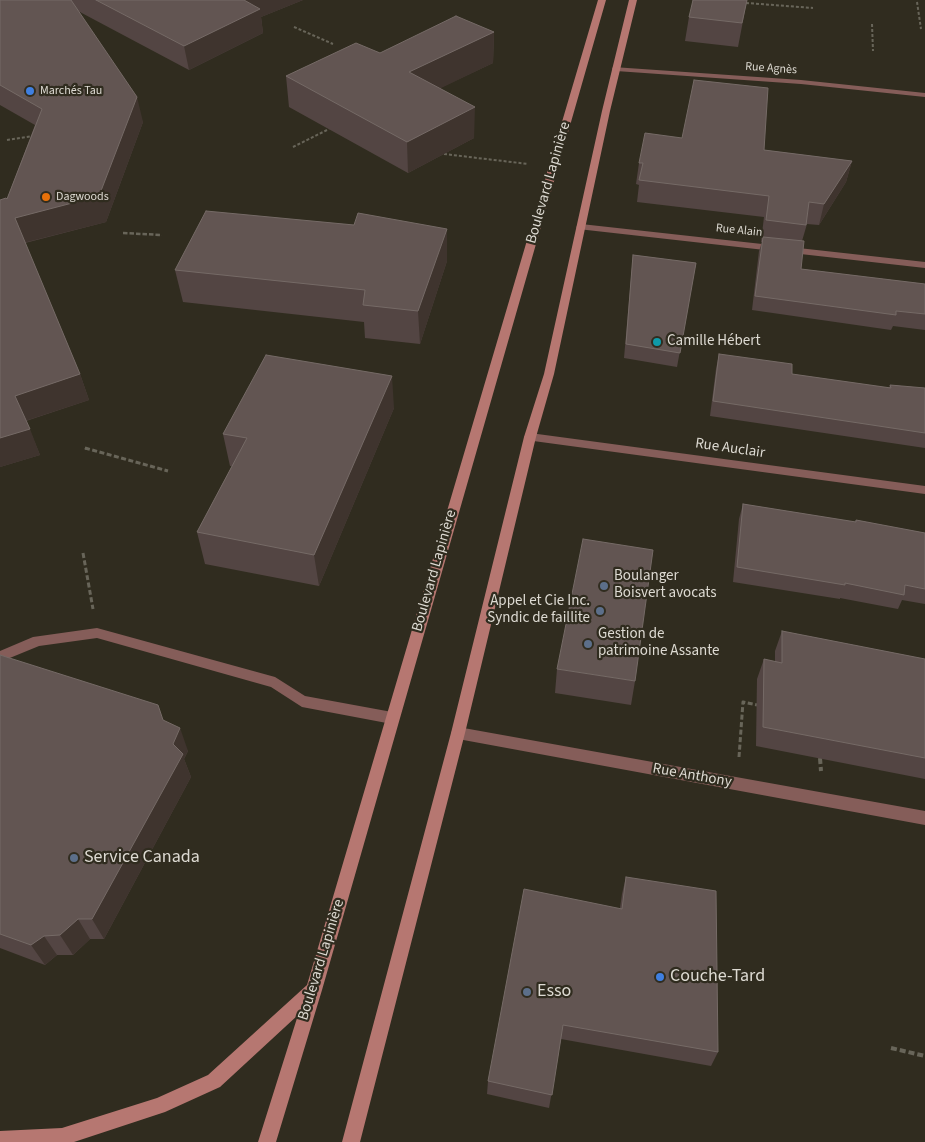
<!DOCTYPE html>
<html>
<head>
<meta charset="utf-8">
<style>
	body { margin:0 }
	canvas { display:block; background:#302c1f }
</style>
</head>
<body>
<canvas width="925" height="1142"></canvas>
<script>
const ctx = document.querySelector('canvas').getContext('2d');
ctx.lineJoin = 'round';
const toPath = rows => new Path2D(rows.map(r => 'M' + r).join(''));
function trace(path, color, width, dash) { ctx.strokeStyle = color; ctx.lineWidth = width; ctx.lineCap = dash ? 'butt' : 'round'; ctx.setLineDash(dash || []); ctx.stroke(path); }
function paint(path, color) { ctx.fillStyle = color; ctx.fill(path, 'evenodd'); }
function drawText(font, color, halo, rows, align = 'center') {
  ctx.font = font + ' "Source Sans 3",sans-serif'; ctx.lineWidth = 4.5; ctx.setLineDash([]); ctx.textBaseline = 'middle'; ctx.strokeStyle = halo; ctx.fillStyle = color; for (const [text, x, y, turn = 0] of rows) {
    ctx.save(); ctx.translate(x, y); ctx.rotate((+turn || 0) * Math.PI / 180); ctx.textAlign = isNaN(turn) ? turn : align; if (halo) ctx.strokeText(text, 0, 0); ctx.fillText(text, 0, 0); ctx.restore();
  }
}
const pathFar3 = toPath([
	[917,2,921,29],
	[746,3,813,8],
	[872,24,873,51],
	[294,27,333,44],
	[7,140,33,136],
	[293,147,329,129],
	[444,154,528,164]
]);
const pathFar2 = toPath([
	[123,233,162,235],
	[85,448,87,449]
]);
const pathFar1 = toPath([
	[85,448,168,471],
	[83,553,93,609],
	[739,757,743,702,757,705]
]);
const path = toPath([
	[820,758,821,771],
	[891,1048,925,1056]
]);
const lane = toPath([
	[97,628,275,677,305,696,392,712,397,714,399,718,397,722,392,724,302,707,271,687,97,638,39,646,0,662,0,651,33,637,97,628]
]);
const street = toPath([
	[613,67,801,80,925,93,925,97,801,84,616,71,612,69,613,67],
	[581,224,925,262,925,268,578,229,576,227,581,224],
	[530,433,925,486,925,494,526,440,524,437,526,434,530,433],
	[458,727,925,811,925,825,458,739,453,737,451,733,453,729,458,727]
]);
const secondary = toPath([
	[598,0,606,0,322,990,276,1142,258,1142,298,1015,220,1087,165,1112,74,1142,0,1142,0,1131,62,1128,157,1098,208,1075,307,985,598,0],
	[629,0,637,0,610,111,554,374,536,437,465,733,360,1142,342,1142,451,733,524,437,544,374,602,111,629,0]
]);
const wall = toPath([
	[0,0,303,0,261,17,263,33,189,70,78,11,143,122,106,222,25,243,80,374,89,400,26,421,40,455,0,467,7,199,35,125,0,105],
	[747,0,738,47,685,41,689,17],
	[494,32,493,63,440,88,474,138,408,173,289,107,286,76,380,53],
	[764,150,852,161,846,182,819,225,807,224,802,241,801,269,925,284,925,330,893,326,891,330,752,310,759,251,762,242,761,242,764,217,637,202,639,185,636,184,639,163],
	[633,255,696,263,677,367,624,358],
	[447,261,420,344,365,338,364,322,183,302,175,270],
	[719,354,792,374,889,388,890,385,925,388,925,448,710,416,716,369],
	[394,408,319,586,205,564,197,532,232,466,230,466,223,434],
	[743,504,855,522,856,520,925,533,925,604,902,600,898,609,840,598,840,599,733,582,739,519],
	[782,631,925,659,925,779,756,746,757,679,764,659,775,662,775,651],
	[0,655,163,720,188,751,184,759,191,777,104,939,90,939,73,955,57,955,45,965,0,948],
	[557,669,635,681,631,705,555,693],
	[626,877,718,1052,711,1066,561,1039,549,1108,487,1094,488,1081,620,908,622,894]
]);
const shadedWall = toPath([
	[243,0,303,0,261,17,263,33,189,70,184,46],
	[494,32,493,63,410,103,409,72],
	[137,97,143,122,106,222,23,243,15,218],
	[475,107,474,138,408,173,407,142],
	[852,161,846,182,819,225,824,204],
	[447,229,447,261,420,344,418,311],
	[80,374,89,400,25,421,15,396],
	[392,376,394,408,319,586,314,555],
	[30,429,40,455,0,467,0,438],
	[180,728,188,751,184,759,191,777,104,939,92,919],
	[78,919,90,939,73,955,60,935],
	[44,936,57,955,45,965,31,945]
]);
const building = toPath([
	[0,0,71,0,137,97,99,196,15,218,80,374,15,396,30,429,0,438,0,200,6,198,7,199,42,109,0,85,0,0],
	[96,0,244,0,260,9,184,46,96,0],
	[693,0,747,0,742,23,689,17,693,0],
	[456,16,494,32,409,72,475,107,407,142,286,76,356,43,380,53,456,16],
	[694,80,768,88,764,150,852,161,824,204,809,202,806,225,766,220,769,196,639,180,643,163,639,163,645,133,682,138,694,80],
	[206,211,354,225,358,213,447,229,418,311,363,305,365,290,175,270,206,211],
	[763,237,804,241,801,269,925,284,925,314,896,311,896,315,755,296,763,237],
	[633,255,696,263,680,353,626,344,633,255],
	[719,354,792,364,792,374,891,388,890,385,925,388,925,433,713,401,719,354],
	[266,355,392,376,314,555,197,532,247,438,223,434,266,355],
	[743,504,856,522,856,520,925,533,925,589,905,585,904,595,845,583,845,585,737,567,743,504],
	[583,539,653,550,635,681,557,669,583,539],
	[782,631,925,659,925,758,763,727,764,659,782,663,782,631],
	[0,655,158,705,163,720,180,728,173,744,183,754,92,919,78,919,60,935,44,936,31,945,0,934,0,655],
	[626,877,716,891,718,1052,563,1025,552,1095,488,1081,524,889,622,909,626,877]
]);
const markers = [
	[30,91,5,"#3f7fe0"],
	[46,197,5,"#e8710a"],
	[657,342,5,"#0f9aa8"],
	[604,586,5,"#5c6f8a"],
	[600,611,5,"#5c6f8a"],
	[588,644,5,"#5c6f8a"],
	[74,858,5,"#5c6f8a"],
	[660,977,5,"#3f7fe0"],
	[527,992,5,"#5c6f8a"]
];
const farStreetnames = [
	["Rue Agnès",771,69,4],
	["Rue Alain",739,231,6]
];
const farPoinames = [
	["Marchés Tau",40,91],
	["Dagwoods",56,197]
];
const streetNames = [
	["Boulevard Lapinière",549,183,-74],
	["Rue Auclair",730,449,8],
	["Boulevard Lapinière",435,571,-74],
	["Rue Anthony",692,776,10],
	["Boulevard Lapinière",322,960,-73]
];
const poiNames = [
	["Camille Hébert",667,342],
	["Boulanger",614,577],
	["Boisvert avocats",614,594],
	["Appel et Cie Inc.",590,602,"right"],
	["Syndic de faillite",590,619,"right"],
	["Gestion de",598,635],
	["patrimoine Assante",598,652]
];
const nearPoinames = [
	["Service Canada",84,858],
	["Couche-Tard",670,977],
	["Esso",537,992]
];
trace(pathFar3, '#686559', 2, [3, 2]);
trace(pathFar2, '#686559', 2.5, [4.5, 2]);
trace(pathFar1, '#686559', 3, [5, 2.5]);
trace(path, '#686559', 4, [6, 3]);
paint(lane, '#855d59');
paint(street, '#855d59');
paint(secondary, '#b67771');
paint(wall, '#534543');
paint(shadedWall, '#3f342e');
paint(building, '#625552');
trace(building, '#756a66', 1);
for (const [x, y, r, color] of markers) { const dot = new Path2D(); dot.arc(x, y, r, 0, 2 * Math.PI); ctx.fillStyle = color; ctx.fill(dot); trace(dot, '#302c1f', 2); }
drawText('12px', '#dddad2', '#302c1f', farStreetnames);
drawText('12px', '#dddad2', '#302c1f', farPoinames, 'left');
drawText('15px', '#dddad2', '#302c1f', streetNames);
drawText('15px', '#dddad2', '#302c1f', poiNames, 'left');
drawText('18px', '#dddad2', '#302c1f', nearPoinames, 'left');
</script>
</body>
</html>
